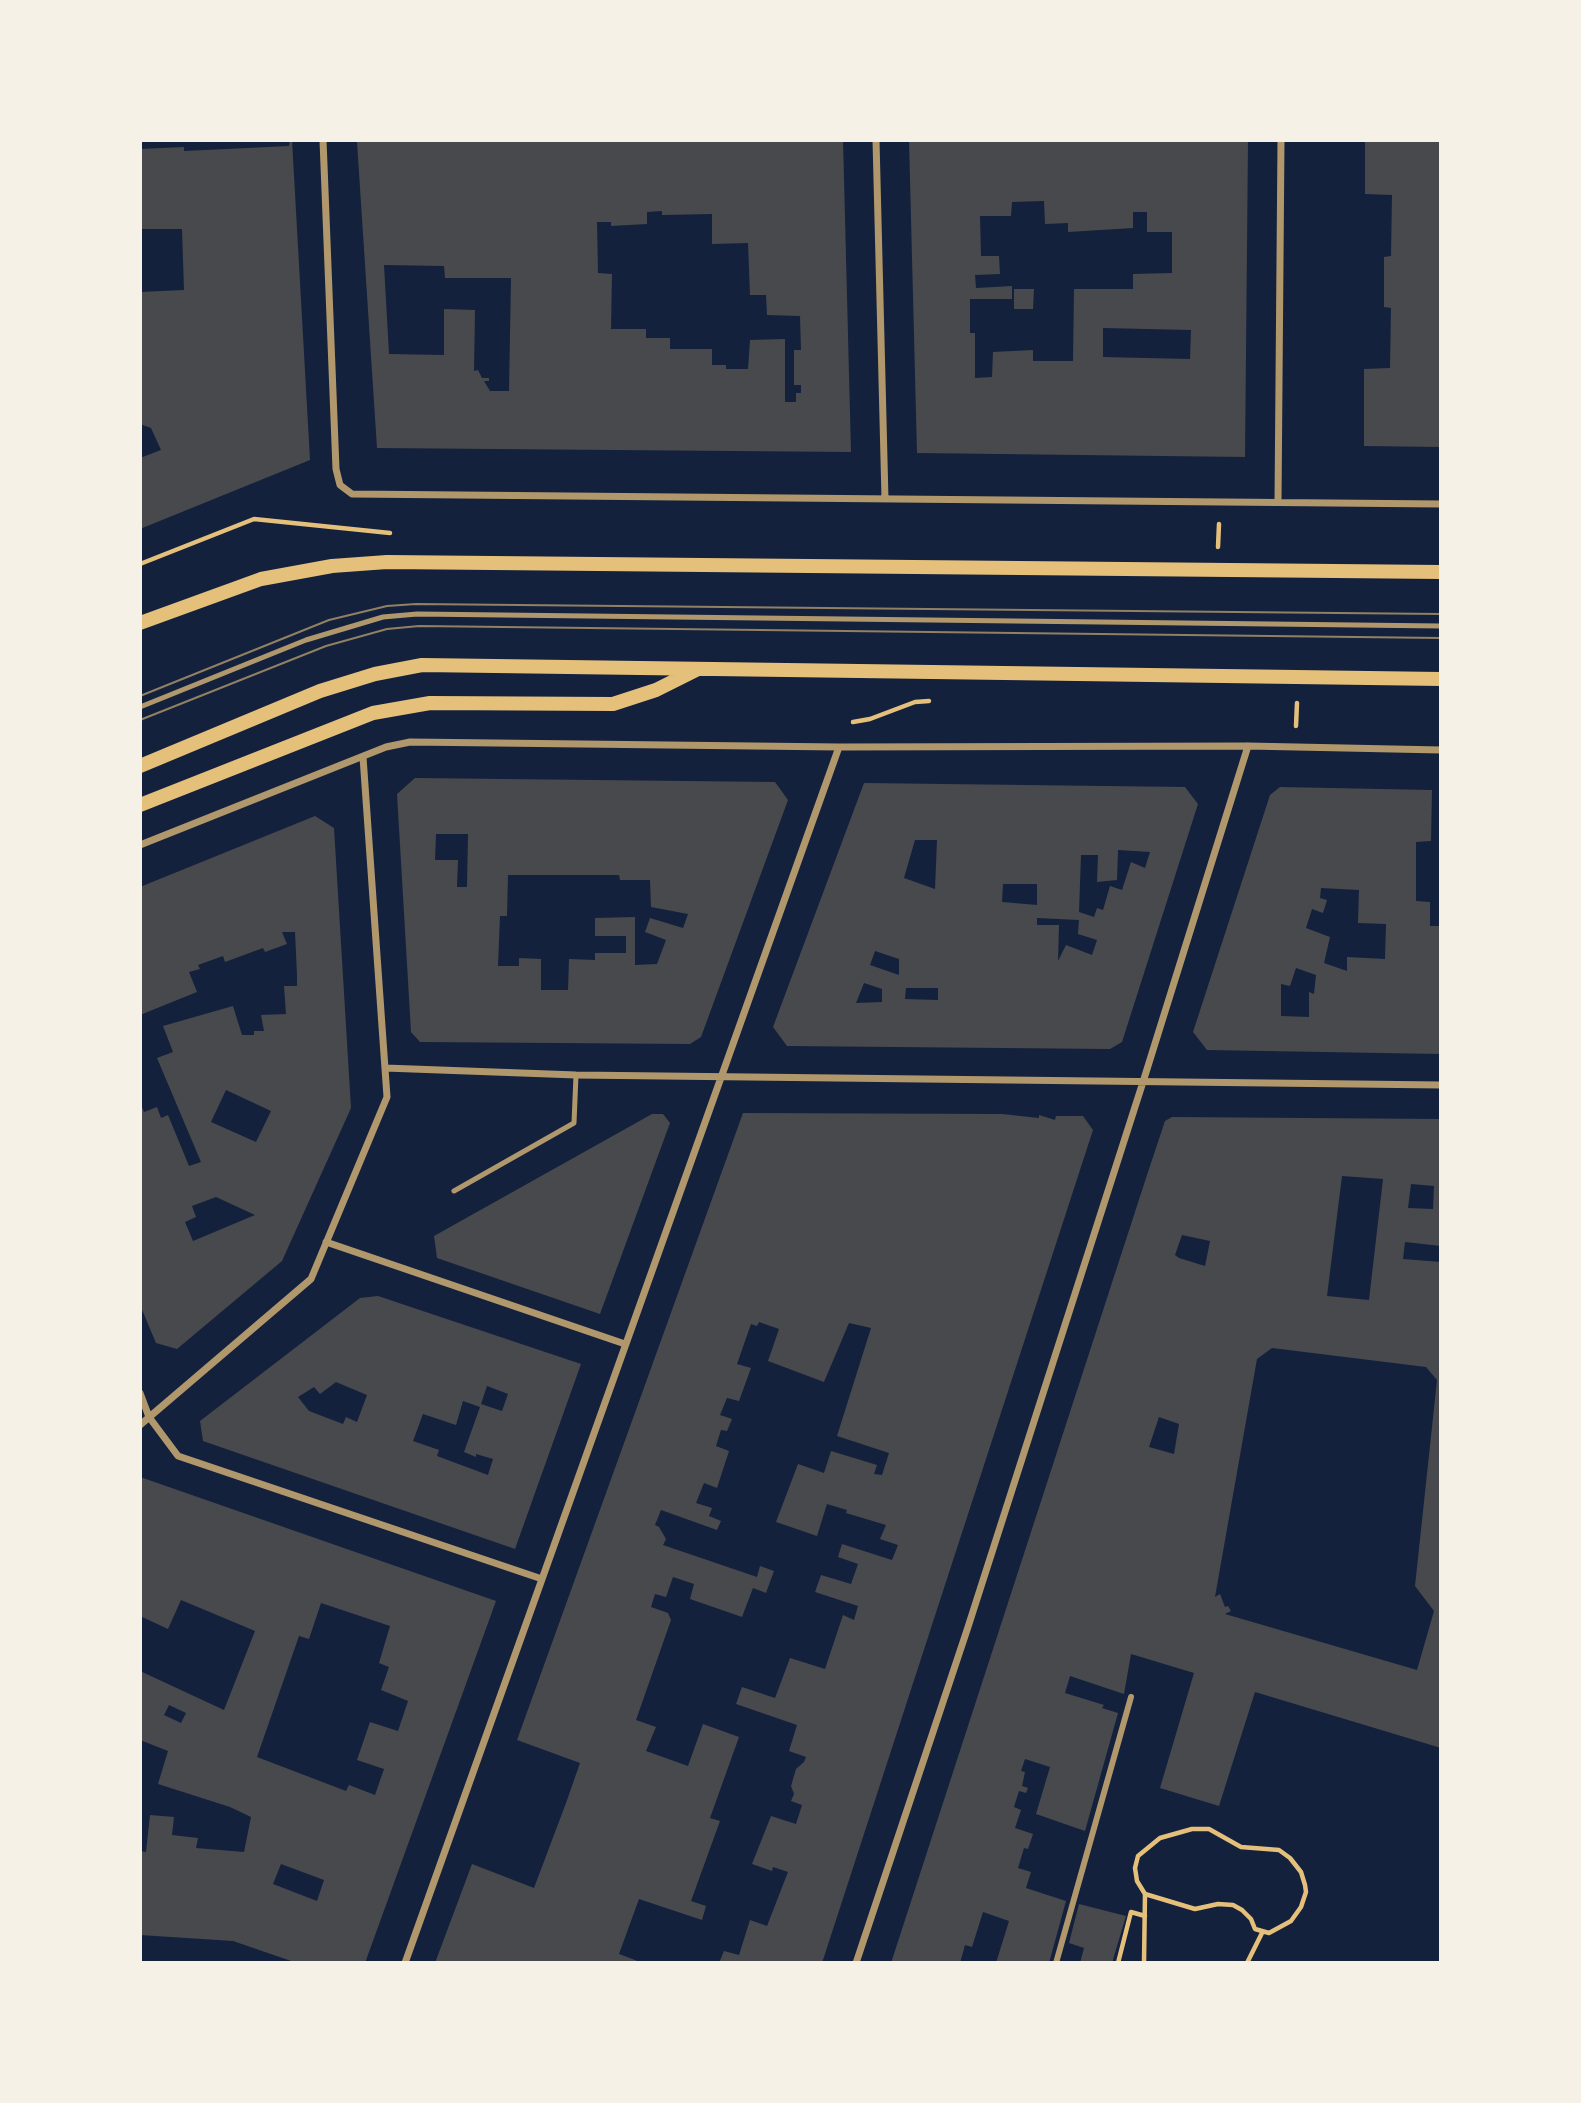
<!DOCTYPE html>
<html>
<head>
<meta charset="utf-8">
<style>
	body { margin:0 }
	#map { position:relative; width:1581px; height:2103px; overflow:hidden; background:#14213d; font-family:"PT Sans Narrow",sans-serif }
	canvas { display:block }
	.frame { position:absolute; inset:0; border:142px solid #f6f1e7; pointer-events:none }
</style>
</head>
<body>
<div id="map">
<canvas width="1581" height="2103"></canvas>
<div class="frame"></div>
</div>
<script>
const ctx = document.querySelector('canvas').getContext('2d');
ctx.lineJoin = 'round';
function paint(path, color) { ctx.fillStyle = color; ctx.fill(path, 'evenodd'); }
const toPath = rows => new Path2D(rows.map(r => 'M' + r).join(''));
function trace(path, color, width, dash) { ctx.strokeStyle = color; ctx.lineWidth = width; ctx.lineCap = dash ? 'butt' : 'round'; ctx.setLineDash(dash || []); ctx.stroke(path); }
const building = toPath([
	[290,140,292,140,310,460,140,529,140,458,161,450,151,428,140,424,140,292,184,290,182,229,140,229,140,149,184,147,184,151,289,146],
	[389,140,843,140,851,452,377,448,357,142],
	[662,211,662,215,712,214,712,244,748,243,750,295,766,295,767,315,800,316,801,350,794,350,794,385,801,385,801,393,796,393,796,402,785,402,785,339,750,340,748,369,726,369,726,365,712,365,712,349,670,349,670,338,646,338,646,329,611,329,612,274,598,273,597,222,611,222,611,226,647,224,647,212],
	[384,265,444,266,445,278,511,278,509,391,490,391,484,381,489,381,489,378,482,378,478,370,474,371,475,310,444,309,444,355,389,354],
	[909,140,1248,140,1245,457,917,453],
	[1044,201,1045,224,1068,223,1068,232,1133,228,1133,212,1147,212,1147,232,1172,232,1172,273,1133,274,1133,289,1074,289,1073,361,1033,361,1033,350,993,352,992,377,975,378,975,333,970,333,970,299,1012,299,1012,286,976,288,975,275,1000,274,999,256,981,256,980,216,1011,216,1012,202],
	[1103,328,1191,330,1190,359,1103,357],
	[1365,140,1441,140,1441,447,1364,446,1364,369,1390,368,1391,308,1384,307,1384,257,1391,256,1392,195,1365,194],
	[1014,289,1034,289,1033,309,1014,309],
	[415,778,775,782,788,800,701,1037,690,1044,420,1042,411,1032,397,794],
	[436,834,468,834,467,887,457,887,458,860,435,860],
	[508,875,619,875,620,880,650,880,651,907,688,914,683,928,650,918,645,932,666,940,657,964,635,965,635,917,595,918,595,936,626,936,626,953,595,953,595,960,569,959,568,990,541,990,541,959,519,958,519,966,498,966,500,916,507,916],
	[864,783,1185,787,1198,804,1122,1042,1110,1049,787,1046,773,1027],
	[915,840,937,840,935,889,904,878],
	[1118,850,1150,852,1145,868,1131,862,1122,890,1110,886,1103,910,1097,908,1094,917,1079,912,1081,855,1098,855,1097,882,1117,880],
	[1003,884,1037,884,1037,905,1002,902],
	[1037,918,1079,920,1078,934,1097,940,1092,955,1066,945,1058,961,1059,925,1037,925],
	[875,951,899,959,899,975,870,965],
	[864,983,882,989,882,1002,856,1003],
	[906,988,938,988,938,1000,905,999],
	[1280,787,1432,790,1431,841,1416,842,1416,901,1430,902,1430,926,1441,926,1441,1054,1207,1050,1193,1032,1270,795],
	[1321,888,1359,890,1358,923,1386,924,1385,959,1347,957,1347,971,1324,963,1330,937,1306,928,1312,909,1323,913,1327,900,1320,898],
	[1296,968,1316,975,1314,994,1309,992,1309,1017,1281,1016,1281,984,1290,986],
	[315,816,334,828,351,1108,282,1261,177,1349,156,1343,140,1305,140,1102,144,1112,157,1107,161,1118,168,1115,189,1166,201,1162,157,1058,173,1052,163,1026,233,1006,242,1035,254,1035,254,1031,264,1031,261,1015,286,1014,284,986,297,986,297,975,295,932,282,932,287,944,265,952,263,948,225,962,223,956,198,965,200,969,189,972,197,992,140,1015,140,887],
	[226,1090,271,1111,256,1142,211,1122],
	[216,1197,255,1215,193,1241,185,1222,196,1217,192,1206],
	[743,1113,1002,1114,1039,1118,1039,1115,1055,1120,1056,1116,1083,1116,1093,1130,822,1963,719,1963,724,1951,739,1955,750,1920,767,1926,788,1872,773,1867,772,1871,752,1864,771,1816,796,1824,802,1805,791,1801,794,1794,791,1786,796,1769,804,1762,806,1757,789,1751,797,1725,736,1704,742,1687,775,1698,790,1658,825,1669,843,1615,854,1620,858,1606,815,1592,821,1575,851,1584,858,1564,838,1557,842,1544,892,1560,898,1545,880,1539,886,1525,846,1513,847,1510,827,1504,817,1536,776,1522,798,1464,824,1473,831,1451,877,1465,874,1474,882,1475,889,1453,837,1436,871,1328,849,1323,824,1382,768,1361,779,1329,759,1322,757,1326,751,1324,737,1364,751,1368,739,1401,727,1398,720,1415,732,1419,727,1431,721,1430,716,1446,729,1451,717,1488,704,1483,696,1503,712,1508,709,1516,721,1521,717,1530,661,1510,655,1525,659,1527,666,1539,663,1545,757,1577,760,1566,774,1571,766,1593,753,1588,742,1617,690,1599,694,1584,673,1577,666,1597,655,1594,651,1607,668,1613,671,1620,636,1720,656,1727,646,1751,688,1766,703,1724,739,1737,710,1818,720,1821,691,1901,706,1906,702,1920,639,1899,619,1954,643,1963,435,1963,472,1864,534,1888,566,1803,580,1763,517,1740],
	[652,1114,663,1114,670,1123,600,1314,437,1258,434,1236],
	[1172,1117,1441,1119,1441,1246,1405,1242,1403,1259,1441,1262,1441,1748,1255,1692,1219,1806,1160,1788,1194,1673,1131,1654,1124,1694,1070,1676,1065,1693,1104,1705,1102,1708,1118,1713,1085,1831,1036,1814,1050,1767,1025,1759,1021,1771,1025,1772,1022,1786,1028,1788,1026,1793,1019,1791,1014,1807,1021,1810,1015,1828,1033,1834,1028,1849,1024,1848,1018,1868,1031,1872,1026,1888,1066,1901,1049,1963,996,1963,1009,1921,983,1912,972,1947,965,1945,960,1963,891,1963,1147,1175,1165,1121],
	[1342,1176,1383,1179,1369,1300,1327,1296],
	[1411,1184,1434,1186,1433,1209,1408,1208],
	[1182,1235,1210,1241,1205,1266,1179,1258,1175,1255],
	[1272,1348,1426,1367,1437,1380,1415,1586,1434,1611,1417,1670,1225,1614,1231,1611,1228,1606,1225,1607,1220,1594,1215,1597,1257,1359],
	[1159,1417,1179,1424,1174,1454,1149,1447],
	[378,1296,581,1364,515,1549,203,1441,200,1421,360,1298],
	[336,1382,367,1395,357,1422,346,1417,343,1424,309,1411,298,1397,314,1387,320,1394],
	[487,1386,508,1394,502,1411,481,1404],
	[463,1401,480,1407,464,1452,476,1457,476,1454,493,1459,488,1475,437,1456,439,1450,413,1441,423,1414,456,1425],
	[143,1478,496,1601,365,1963,297,1963,233,1941,140,1935,140,1851,146,1852,150,1815,174,1817,172,1835,198,1838,196,1848,244,1852,251,1817,230,1807,158,1784,168,1751,140,1740,140,1671,224,1710,255,1631,181,1600,168,1629,140,1616,140,1479],
	[321,1603,390,1626,379,1663,389,1667,381,1690,408,1701,398,1731,370,1722,357,1760,384,1769,375,1795,349,1785,346,1791,257,1757,299,1636,309,1639],
	[169,1705,186,1713,181,1723,164,1715],
	[281,1864,324,1880,317,1901,273,1884],
	[1079,1904,1126,1916,1112,1963,1080,1963,1084,1948,1069,1943]
]);
const path = toPath([
	[1218,547,1219,524],
	[140,564,254,519,390,533],
	[853,722,870,719,915,702,929,701],
	[1296,726,1297,703],
	[1118,1963,1131,1912,1145,1916],
	[1144,1963,1145,1894,1137,1881,1135,1868,1138,1856,1160,1838,1192,1829,1209,1829,1241,1847,1279,1850,1290,1858,1301,1872,1305,1885,1306,1892,1301,1907,1291,1921,1269,1933,1255,1929,1251,1919,1242,1910,1233,1905,1218,1904,1195,1909,1145,1894],
	[1247,1963,1262,1933]
]);
const service = toPath([
	[140,707,306,640,383,617,417,614,1441,626],
	[454,1191,574,1123,576,1075]
]);
const pedestrian = toPath([
	[1056,1963,1131,1697]
]);
const minor = toPath([
	[323,140,336,469,340,485,352,494,1441,504],
	[876,140,885,499],
	[1278,502,1281,140],
	[140,845,386,747,410,742,839,747,1248,746,1441,750],
	[385,1068,576,1075,1441,1085],
	[326,1242,625,1344],
	[140,1393,149,1417,178,1456,542,1579],
	[140,1425,311,1279,387,1097,363,757],
	[405,1963,839,747],
	[856,1963,968,1627,1143,1082,1248,746]
]);
const secondary = toPath([
	[140,623,261,579,332,566,387,562,1441,572],
	[140,766,320,691,375,674,422,665,1441,679],
	[140,805,373,713,430,703,613,704,656,690,698,669]
]);
const tram = toPath([
	[140,696,329,620,387,606,416,604,1441,614],
	[140,720,326,646,387,629,419,626,1441,638]
]);
paint(building, '#48494c');
trace(path, '#e5c07b', 4.5);
trace(service, '#b1986c', 5);
trace(pedestrian, '#b1986c', 6);
trace(minor, '#b1986c', 7);
trace(secondary, '#e5c07b', 14);
trace(tram, '#918062', 2);
</script>
</body>
</html>
